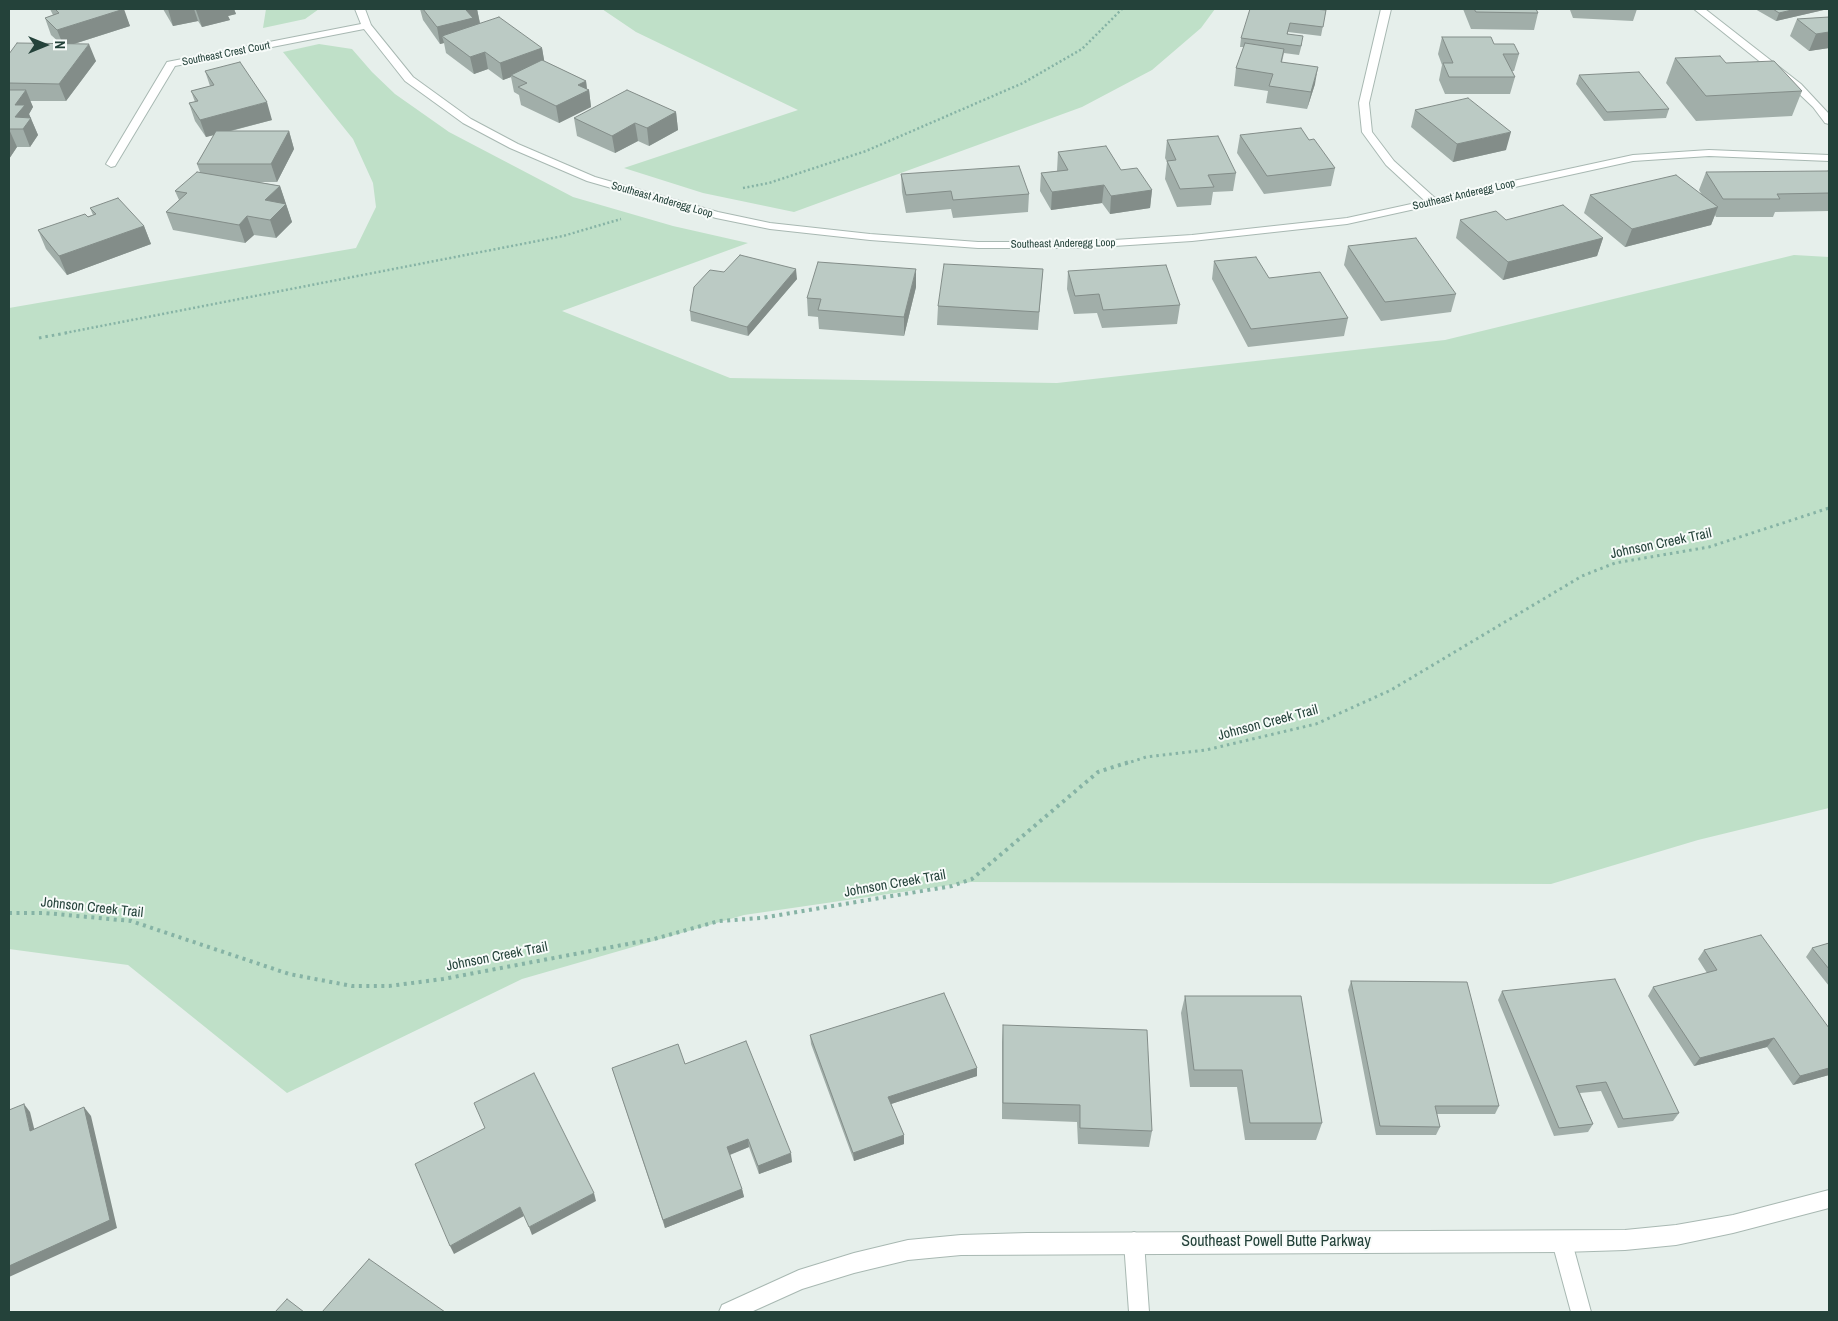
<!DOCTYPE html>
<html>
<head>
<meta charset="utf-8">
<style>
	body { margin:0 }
	#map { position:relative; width:1838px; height:1321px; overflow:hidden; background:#e6efeb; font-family:"Archivo Narrow",sans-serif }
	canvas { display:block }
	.frame { position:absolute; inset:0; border:10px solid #24423a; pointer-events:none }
	.north { position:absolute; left:20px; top:20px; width:50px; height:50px; -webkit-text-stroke:4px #f7fbf9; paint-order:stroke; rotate:90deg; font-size:14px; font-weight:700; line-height:20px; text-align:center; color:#24423a }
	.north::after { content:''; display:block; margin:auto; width:18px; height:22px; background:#24423a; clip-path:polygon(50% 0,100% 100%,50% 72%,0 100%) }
</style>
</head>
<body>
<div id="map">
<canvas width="1838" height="1321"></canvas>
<div class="frame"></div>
<div class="north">N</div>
</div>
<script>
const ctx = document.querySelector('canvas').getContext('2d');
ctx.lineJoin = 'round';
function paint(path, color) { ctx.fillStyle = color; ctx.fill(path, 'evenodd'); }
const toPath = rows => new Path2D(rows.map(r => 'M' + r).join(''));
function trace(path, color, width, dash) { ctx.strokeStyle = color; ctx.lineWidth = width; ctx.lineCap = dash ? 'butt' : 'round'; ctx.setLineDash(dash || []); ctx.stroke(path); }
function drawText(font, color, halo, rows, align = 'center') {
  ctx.font = font + ' "Archivo Narrow",sans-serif'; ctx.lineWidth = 4; ctx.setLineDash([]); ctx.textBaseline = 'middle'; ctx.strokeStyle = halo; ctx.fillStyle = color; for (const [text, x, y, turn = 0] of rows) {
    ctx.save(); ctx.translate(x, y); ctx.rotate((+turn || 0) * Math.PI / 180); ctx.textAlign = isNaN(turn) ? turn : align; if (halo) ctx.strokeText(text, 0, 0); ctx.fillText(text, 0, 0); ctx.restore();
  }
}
const green = toPath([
	[266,9,319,9,305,19,263,28],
	[602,9,1215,9,1201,28,1152,70,1082,107,794,212,703,193,624,168,798,110,636,32],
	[319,44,352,49,372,72,395,94,449,132,573,197,673,226,748,243,562,311,730,378,1057,383,1445,340,1794,255,1829,257,1829,808,1698,840,1551,884,971,882,744,915,522,979,287,1093,128,965,9,949,9,308,356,248,376,207,373,183,353,139,283,52]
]);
const pathFar2 = toPath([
	[743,188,769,183,866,151,1023,83,1082,49,1122,9],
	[65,333,563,236,621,219]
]);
const pathFar1 = toPath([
	[39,338,71,332],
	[1125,764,1146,757,1206,750,1316,724,1391,690,1582,576,1615,563,1709,547,1829,508]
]);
const path = toPath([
	[9,913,45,913,131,921,289,974,352,986,389,986,443,979,654,939,719,921,761,918,952,886,972,879,1098,772,1129,762]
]);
const service = toPath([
	[1134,1232,1141,1235,1144,1242,1149,1312,1129,1312,1124,1242,1127,1235,1134,1232],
	[1562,1232,1569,1235,1572,1242,1591,1312,1571,1312,1552,1242,1555,1235,1562,1232]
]);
const minor = toPath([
	[355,9,365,9,371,25,413,77,471,119,518,144,595,177,718,212,770,223,870,234,978,242,1083,242,1192,235,1347,218,1425,201,1386,165,1362,132,1359,103,1381,9,1391,9,1369,103,1372,132,1394,161,1435,198,1633,155,1709,150,1829,155,1829,161,1709,156,1633,161,1347,224,1192,241,1083,248,978,248,870,240,770,229,716,218,587,181,510,148,463,123,405,81,364,29,175,66,115,166,111,167,106,164,167,62,361,24,355,9],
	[1694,9,1705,9,1801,84,1829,114,1829,124,1825,123,1813,107,1793,88,1694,9],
	[1829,1190,1829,1208,1733,1233,1676,1245,1625,1250,1562,1252,961,1255,908,1260,854,1273,802,1289,751,1312,719,1312,722,1305,799,1270,854,1253,908,1240,961,1235,1027,1233,1625,1230,1676,1225,1733,1215,1829,1190]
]);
const wall = toPath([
	[50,9,123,9,130,26,74,44,96,61,66,101,30,101,33,107,29,114,38,135,30,147,17,147,9,159,9,54,61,44,51,35,45,18,53,15],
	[163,9,234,9,236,14,228,16,230,20,202,27,198,21,173,26],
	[420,9,477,9,480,23,542,48,544,61,586,81,587,89,589,90,591,107,559,123,521,105,519,95,514,92,511,77,503,80,488,69,474,74,446,53,444,43,440,44,423,20],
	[1463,9,1536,9,1538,13,1534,30,1471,29],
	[1557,9,1637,9,1633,21,1573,18,1570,10],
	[1755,9,1828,9,1776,21],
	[1326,10,1321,36,1288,32,1288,34,1302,44,1299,55,1284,53,1282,62,1315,84,1307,109,1266,103,1268,91,1234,86,1236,68,1244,47,1240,47,1241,38],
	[1829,17,1829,48,1809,51,1790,36,1797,19],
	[1442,37,1494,44,1519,54,1514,71,1512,71,1515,77,1510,94,1445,94,1439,80,1442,65,1438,54],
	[1675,58,1726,63,1802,91,1792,116,1696,121,1666,83],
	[205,71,272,120,231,131,289,131,294,149,277,182,259,182,280,186,292,222,276,238,254,235,245,243,173,230,166,212,179,200,175,191,200,172,197,164,214,135,206,137,195,121,189,103,195,102,191,91,210,86],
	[1579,75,1669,109,1666,118,1604,121,1576,84],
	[1415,110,1506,150,1453,162,1411,127],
	[676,112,678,130,649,146,638,141,615,153,577,136,574,118],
	[1240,135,1309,140,1335,168,1331,186,1264,194,1237,153],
	[1167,140,1236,173,1233,191,1213,192,1211,205,1177,207,1165,179,1167,162,1165,158],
	[1058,152,1121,170,1152,190,1150,208,1110,214,1102,203,1051,210,1040,191,1041,173,1057,171],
	[1706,172,1829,172,1829,211,1775,212,1773,217,1716,217,1715,215,1711,225,1625,247,1584,213,1590,195,1702,195,1699,190],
	[901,174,1029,194,1028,212,953,218,951,209,906,213,902,192],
	[90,208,144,226,151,244,67,275,46,249,38,230,93,215],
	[1460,220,1603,238,1597,256,1503,280,1456,238],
	[1348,246,1456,294,1451,312,1381,321,1344,265],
	[1214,261,1269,278,1348,318,1344,336,1248,347,1212,279],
	[1043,269,1038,330,937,325,938,306],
	[1068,271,1180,305,1177,324,1102,328,1097,313,1074,314,1067,289],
	[724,272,797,279,748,336,691,321,690,311],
	[916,287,904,336,819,329,818,317,808,316,807,298],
	[1829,943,1829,986,1806,957,1812,948],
	[1704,950,1829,1028,1829,1075,1793,1085,1767,1047,1694,1066,1648,996,1653,987,1707,973,1698,959],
	[1351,981,1499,1106,1495,1114,1437,1114,1440,1127,1436,1135,1376,1135,1348,990],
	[1502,991,1679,1113,1673,1121,1618,1128,1601,1091,1580,1093,1593,1124,1588,1132,1554,1136,1498,1000],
	[1185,996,1322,1123,1316,1140,1245,1140,1237,1087,1190,1087,1181,1013],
	[1003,1025,1152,1131,1149,1147,1078,1144,1077,1122,1002,1119,1002,1042],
	[810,1035,977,1068,977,1076,891,1104,904,1144,854,1161,811,1044],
	[685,1064,792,1162,759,1174,749,1147,730,1155,742,1189,744,1197,665,1228,612,1068]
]);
const shadedWall = toPath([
	[124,9,130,26,64,47,57,30],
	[168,9,194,9,198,21,173,26],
	[201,9,234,9,236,14,228,16,230,20,202,27,196,10],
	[471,9,477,9,480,24,442,36,444,43,440,44,437,27,466,10],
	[1796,9,1828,9,1776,21,1779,13],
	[1829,32,1829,48,1809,51,1816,34],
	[89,44,96,61,66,101,59,84],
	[542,48,545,65,511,75,511,77,503,80,500,63],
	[485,52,488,69,474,74,470,57],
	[1318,67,1315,84,1307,109,1311,92],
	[586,81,587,90,589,90,591,107,559,123,556,106,578,85],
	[26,90,33,107,29,114,38,135,30,147,23,129,15,117,15,105],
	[267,102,272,120,206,137,200,120],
	[676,112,678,130,649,146,647,128],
	[635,123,638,141,615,153,612,136],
	[9,129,17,147,9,159],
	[289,131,294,149,277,182,271,164],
	[1511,132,1506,150,1453,162,1457,144],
	[1104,185,1102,203,1051,210,1052,192],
	[280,186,286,204,271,218,265,200],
	[1152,190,1150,208,1110,214,1111,196],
	[286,204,292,222,276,238,270,220],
	[1718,207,1711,225,1625,247,1632,229],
	[247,216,254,235,245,243,239,225],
	[144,226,151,244,67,275,59,256],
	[1603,238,1597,256,1503,280,1508,262],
	[796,269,797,279,748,336,747,327],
	[916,269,916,287,904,336,904,317],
	[1774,1038,1767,1047,1694,1066,1700,1058],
	[977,1068,977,1076,888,1105,888,1097],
	[1829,1068,1829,1075,1793,1085,1800,1076],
	[24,1104,30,1112,37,1140,30,1131],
	[84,1107,91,1116,117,1228,9,1277,9,1266],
	[904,1135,904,1144,854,1161,853,1153],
	[748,1139,749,1147,729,1155,727,1147],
	[791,1153,792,1162,759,1174,758,1166],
	[742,1189,744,1197,665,1228,663,1220],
	[594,1193,596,1201,532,1235,529,1227],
	[520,1207,524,1216,454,1254,450,1246]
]);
const building = toPath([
	[55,9,124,9,57,30,45,18,59,13,55,9],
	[423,9,471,9,466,10,473,18,437,27,423,9],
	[1250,9,1313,9,1326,10,1323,27,1290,23,1287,34,1303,36,1301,46,1241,38,1250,9],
	[1474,9,1536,9,1538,13,1476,12,1474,9],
	[1773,9,1796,9,1779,13,1773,9],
	[499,17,542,48,500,63,485,52,470,57,442,36,499,17],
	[1829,17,1829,32,1816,34,1797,19,1829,17],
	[1442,37,1491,37,1494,44,1514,44,1519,54,1503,54,1515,77,1449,77,1443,63,1453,63,1442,37],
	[17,43,89,44,59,84,9,83,9,54,17,43],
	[1245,43,1284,49,1281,62,1318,67,1311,92,1269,86,1273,74,1236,68,1245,43],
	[1720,56,1726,63,1774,61,1802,91,1706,96,1675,58,1720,56],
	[542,60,586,81,578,85,589,90,556,106,518,87,527,83,511,75,542,60],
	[240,62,267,102,200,120,189,103,198,101,191,91,214,85,205,71,240,62],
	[1639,72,1669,109,1607,112,1579,75,1639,72],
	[9,90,26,90,15,105,25,105,15,117,31,118,23,129,9,129,9,130,9,90],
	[627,90,676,112,647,128,635,123,612,136,574,118,627,90],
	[1468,98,1511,132,1457,144,1415,110,1468,98],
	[1301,128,1309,140,1314,139,1335,168,1267,176,1240,135,1301,128],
	[216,131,289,131,271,164,197,164,216,131],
	[1218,136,1236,173,1208,175,1214,187,1180,189,1167,161,1176,160,1167,140,1218,136],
	[1106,146,1121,170,1137,168,1152,190,1111,196,1104,185,1052,192,1041,173,1068,170,1058,152,1106,146],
	[1019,166,1029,194,953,200,951,191,906,195,901,174,1019,166],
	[1828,171,1829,172,1829,193,1777,194,1780,199,1723,199,1706,172,1828,171],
	[197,172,280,186,265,200,286,204,270,220,247,216,239,225,166,212,187,193,175,191,197,172],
	[1676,175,1718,207,1632,229,1590,195,1676,175],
	[118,198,144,226,59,256,38,230,85,214,88,217,96,214,90,208,118,198],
	[1563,205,1603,238,1508,262,1460,220,1496,211,1506,220,1563,205],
	[1416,238,1456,294,1385,302,1348,246,1416,238],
	[740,255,796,269,747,327,690,311,694,287,710,270,724,272,740,255],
	[1256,257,1269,278,1320,272,1348,318,1251,329,1214,261,1256,257],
	[818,262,916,269,904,317,818,310,821,299,807,298,818,262],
	[944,264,1043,269,1039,312,938,306,944,264],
	[1166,265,1180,305,1103,310,1099,294,1075,296,1068,271,1166,265],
	[1761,935,1829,1028,1829,1068,1800,1076,1774,1038,1700,1058,1653,987,1717,970,1704,950,1761,935],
	[1829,943,1829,969,1812,948,1829,943],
	[1615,979,1679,1113,1623,1119,1606,1082,1576,1086,1593,1124,1559,1128,1502,991,1615,979],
	[1351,981,1467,982,1499,1106,1435,1106,1440,1127,1380,1126,1351,981],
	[944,993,977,1068,888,1097,904,1135,853,1153,810,1035,944,993],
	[1185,996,1301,996,1322,1123,1250,1123,1242,1070,1194,1070,1185,996],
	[1003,1025,1147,1030,1152,1131,1080,1128,1080,1105,1003,1103,1003,1025],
	[746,1041,791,1153,758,1166,748,1139,727,1147,742,1189,663,1220,612,1068,678,1044,685,1064,746,1041],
	[534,1073,594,1193,529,1227,520,1207,450,1246,415,1164,485,1128,474,1103,534,1073],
	[24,1104,30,1131,84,1107,110,1220,9,1266,9,1110,24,1104],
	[369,1259,445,1312,322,1312,369,1259],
	[287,1299,304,1312,275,1312,287,1299]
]);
const farStreetnames = [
	["Southeast Crest Court",226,54,-11],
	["Southeast Anderegg Loop",1464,195,-13],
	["Southeast Anderegg Loop",662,200,16],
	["Southeast Anderegg Loop",1063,244,-1]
];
const streetNames = [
	["Johnson Creek Trail",1661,544,-12],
	["Johnson Creek Trail",1268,723,-15],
	["Johnson Creek Trail",895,884,-10],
	["Johnson Creek Trail",92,908,6],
	["Johnson Creek Trail",497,957,-11]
];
const nearStreetnames = [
	["Southeast Powell Butte Parkway",1276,1242]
];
paint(green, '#bfe0c8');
trace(service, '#a8b8b2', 2);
trace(minor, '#a8b8b2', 2);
trace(pathFar2, '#86b3a5', 2.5, [2, 2.5]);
trace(pathFar1, '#86b3a5', 3, [2.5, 4]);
trace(path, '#86b3a5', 4, [3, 4.5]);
paint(service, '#fff');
paint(minor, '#fff');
paint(wall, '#a1aea9');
paint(shadedWall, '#838d89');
paint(building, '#bbcac4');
trace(building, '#838d89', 1);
drawText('11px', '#24423a', '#f7fbf9', farStreetnames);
drawText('14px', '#24423a', '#f7fbf9', streetNames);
drawText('16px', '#24423a', '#f7fbf9', nearStreetnames);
</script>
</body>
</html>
